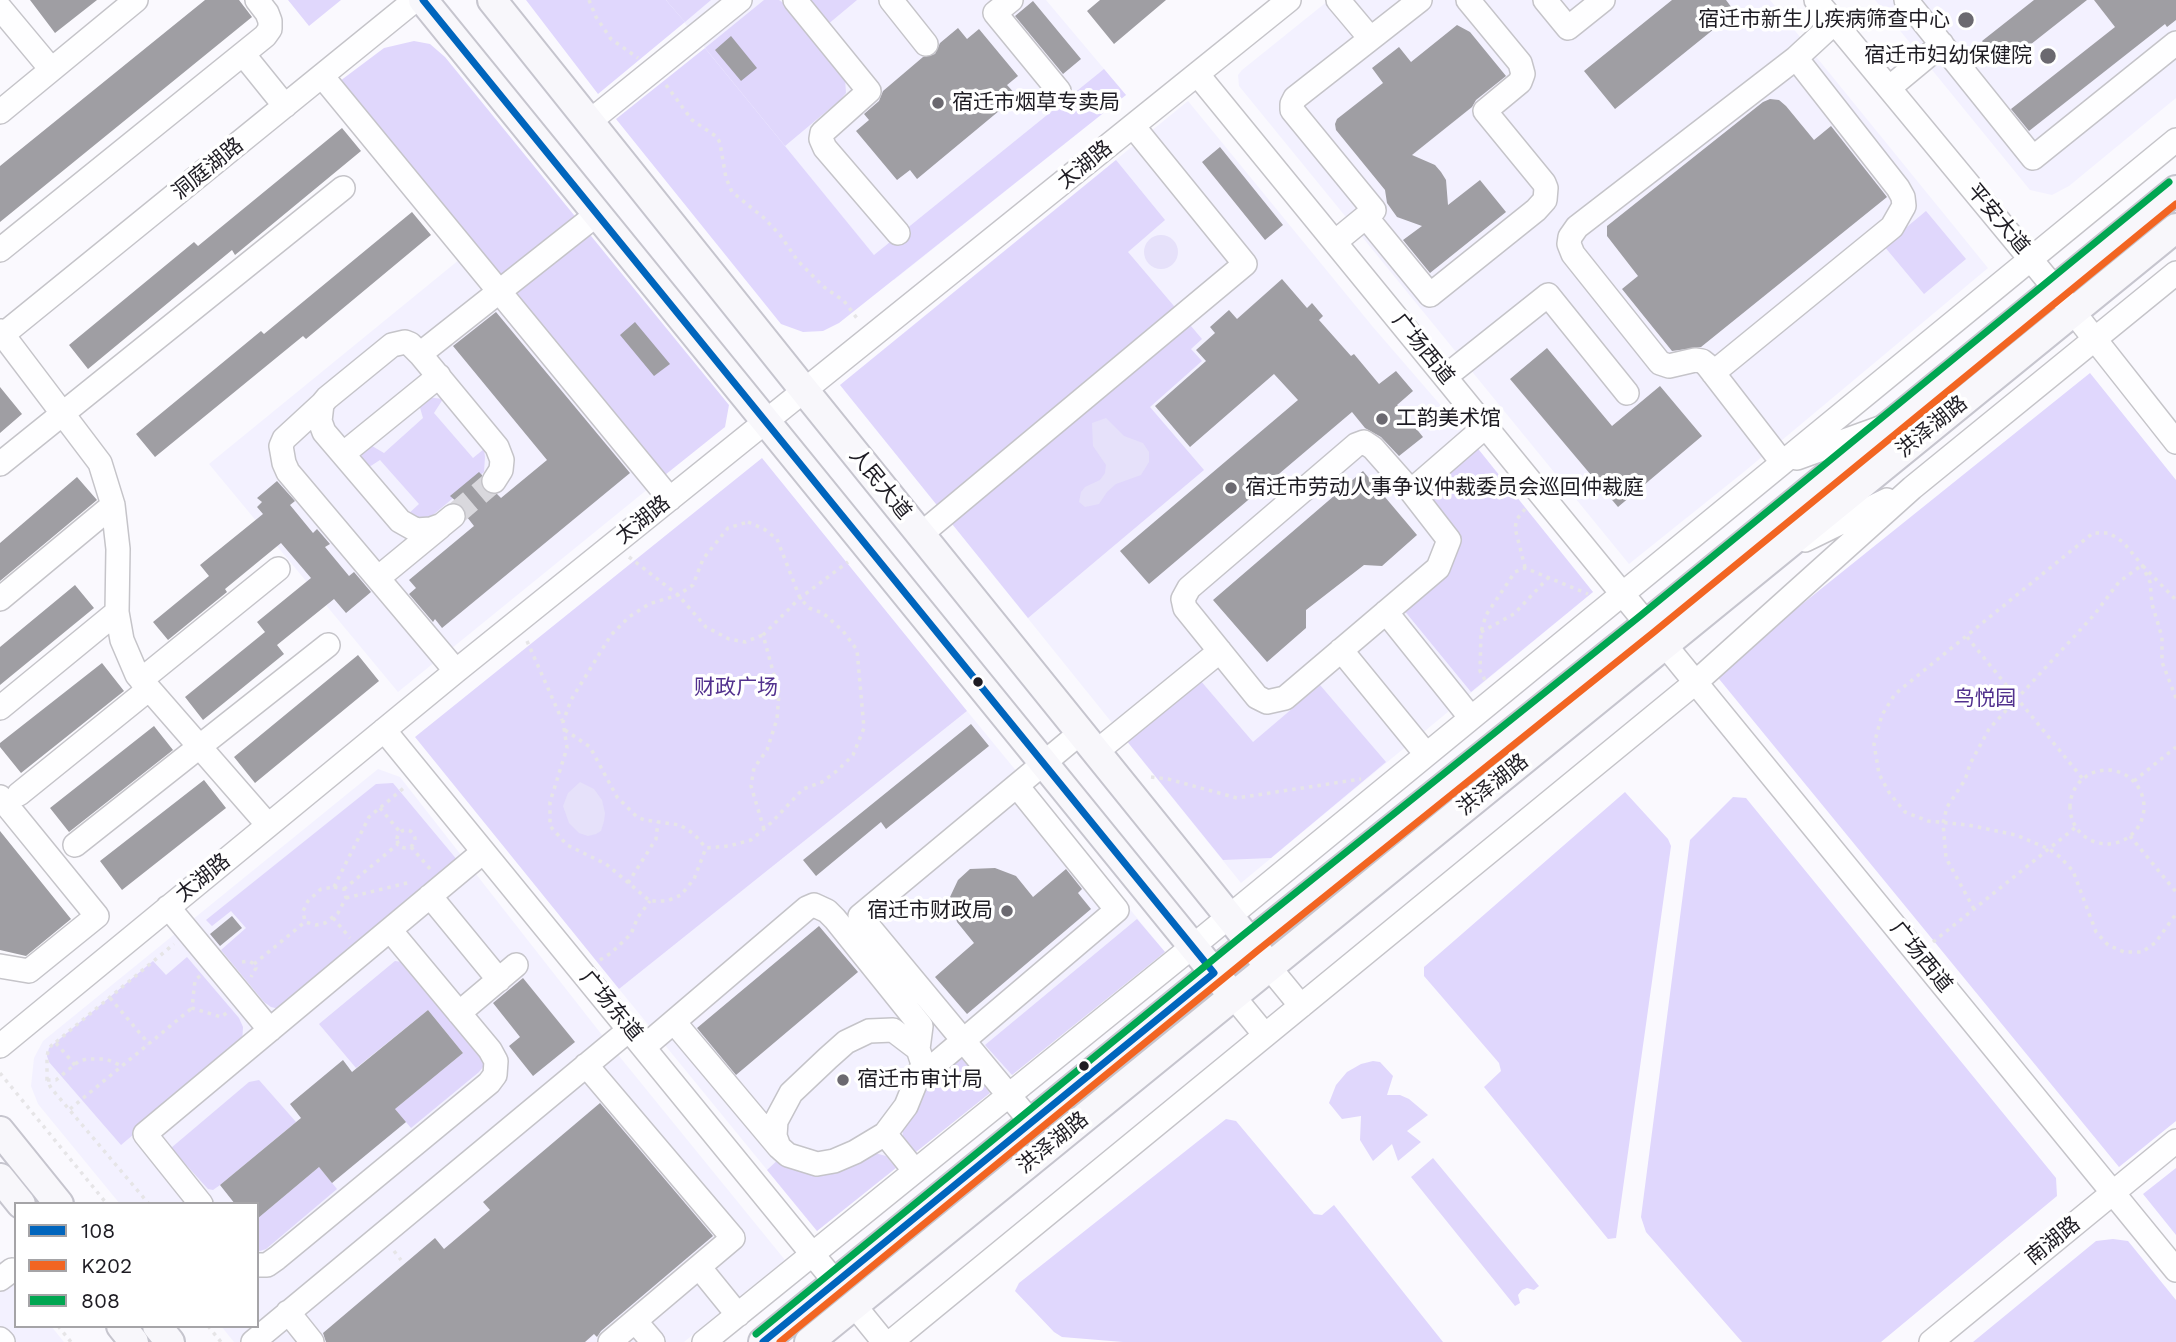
<!DOCTYPE html>
<html>
<head>
<meta charset="utf-8">
<style>
	body { margin:0 }
	#map { position:relative; width:2176px; height:1342px; overflow:hidden; background:#faf9fe; font-family:"Work Sans",sans-serif }
	canvas { display:block }
	.legend { position:absolute; left:14px; top:1202px; width:245px; height:126px; box-sizing:border-box; background:#fff; border:2px solid #a5a4a7; margin:0; padding:9px 12px; list-style:none; font-size:21px; color:#1e1c23 }
	.legend li { display:flex; align-items:center; gap:14px; height:35px }
	.legend b { width:35px; border:2px solid #a5a4a7 }
</style>
</head>
<body>
<div id="map">
<canvas width="2176" height="1342"></canvas>
<ul class="legend">
<li><b style="height:9px;background:#0065bd"></b>108</li>
<li><b style="height:9px;background:#f26522"></b>K202</li>
<li><b style="height:9px;background:#00a651"></b>808</li>
</ul>
</div>
<script>
const ctx = document.querySelector('canvas').getContext('2d');
ctx.lineJoin = 'round';
function paint(path, color) { ctx.fillStyle = color; ctx.fill(path, 'evenodd'); }
const toPath = rows => new Path2D(rows.map(r => 'M' + r).join(''));
function trace(path, color, width, dash) { ctx.strokeStyle = color; ctx.lineWidth = width; ctx.lineCap = dash ? 'butt' : 'round'; ctx.setLineDash(dash || []); ctx.stroke(path); }
function drawText(font, color, halo, rows, align = 'center') {
  ctx.font = font + ' "Work Sans","Noto Sans SC",sans-serif'; ctx.lineWidth = 7; ctx.setLineDash([]); ctx.textBaseline = 'middle'; ctx.strokeStyle = halo; ctx.fillStyle = color; for (const [text, x, y, turn = 0] of rows) {
    ctx.save(); ctx.translate(x, y); ctx.rotate((+turn || 0) * Math.PI / 180); ctx.textAlign = isNaN(turn) ? turn : align; if (halo) ctx.strokeText(text, 0, 0); ctx.fillText(text, 0, 0); ctx.restore();
  }
}
const built = toPath([
	[666,0,1046,0,1126,95,894,280],
	[1329,0,1770,0,1988,268,1745,471,1629,564,1239,86,1238,75,1242,70],
	[1875,0,2176,0,2176,98,2069,186,2052,195,2030,190],
	[1188,101,1373,327,1475,445,1593,592,1241,883,840,385],
	[476,246,665,475,398,692,209,464],
	[967,711,1165,952,817,1231,619,989],
	[378,769,400,777,602,1035,785,1260,684,1342,234,1342,221,1326,257,1326,257,1204,120,1204,38,1104,31,1086,34,1058,43,1041],
	[0,1261,16,1281,16,1326,51,1326,64,1342,0,1342]
]);
const green = toPath([
	[288,0,341,0,309,26],
	[666,0,711,0,685,22],
	[764,0,779,0,785,4,845,78,846,93,840,100,785,146,705,48],
	[806,0,857,0,827,25],
	[414,41,430,44,445,57,729,405,725,427,665,475,340,81,384,48],
	[1116,160,1165,220,1128,252,1202,339,1191,349,1202,361,1150,407,1204,470,1028,618,840,385],
	[1926,211,1966,259,1924,294,1884,246],
	[427,397,443,399,434,413,473,458,484,449,485,457,484,472,427,520,406,516,419,504,380,460,366,469,362,461,362,453,367,443,384,453,423,418,418,401],
	[1475,445,1593,592,1471,692,1403,609,1451,555,1419,493],
	[762,458,967,711,619,989,415,737],
	[1200,680,1253,742,1320,685,1386,762,1271,858,1223,860,1126,740],
	[393,783,458,861,279,1009,271,1007,264,1002,221,950,246,928,231,911,212,926,206,920,376,784],
	[1137,919,1165,952,1012,1075,985,1045],
	[187,957,239,1018,243,1027,242,1043,121,1145,49,1062,47,1056,49,1048,153,961,166,975],
	[395,961,402,962,483,1057,483,1067,479,1072,411,1128,395,1109,463,1053,428,1010,356,1068,319,1024],
	[959,1055,990,1093,916,1152,903,1137,902,1126,931,1079],
	[1373,1061,1380,1062,1393,1076,1387,1095,1400,1095,1409,1099,1428,1115,1407,1131,1421,1142,1398,1161,1392,1144,1373,1161,1360,1140,1361,1116,1342,1119,1329,1103,1336,1085,1347,1072,1361,1064],
	[259,1080,296,1122,220,1185,213,1190,208,1189,171,1148,249,1082],
	[867,1151,886,1156,896,1168,817,1231,767,1170,780,1158],
	[1433,1158,1539,1286,1534,1290,1527,1288,1522,1290,1518,1295,1520,1303,1515,1306,1411,1177],
	[319,1167,337,1189,266,1249,260,1251,257,1250,257,1219]
]);
const forest = toPath([
	[526,0,666,0,685,22,598,94],
	[705,48,874,255,1104,69,1126,95,839,323,823,331,803,332,781,324,616,119],
	[2090,373,2176,480,2176,1121,2119,1167,1715,674],
	[1625,792,1668,839,1671,846,1616,1238,1608,1239,1484,1087,1501,1071,1499,1063,1424,976,1424,967],
	[1733,797,1746,798,2056,1178,2057,1196,1881,1342,1742,1342,1646,1232,1641,1217,1690,840],
	[1226,1119,1236,1121,1314,1214,1322,1215,1334,1205,1443,1342,1123,1342,1062,1337,1054,1332,1015,1291,1019,1283],
	[2176,1168,2176,1235,2143,1194],
	[2113,1239,2128,1241,2176,1300,2176,1342,1973,1342,2096,1241]
]);
const water = toPath([
	'1144 252a17 17 0 1 1 34 0a17 17 0 1 1-34 0Z',
	[1106,418,1124,436,1143,443,1149,452,1149,462,1141,475,1116,484,1107,492,1099,504,1085,507,1079,502,1081,492,1085,487,1100,480,1105,473,1106,465,1093,446,1092,423],
	[580,782,594,789,602,800,605,813,604,821,601,831,596,834,588,836,579,833,569,823,563,806,568,793]
]);
const building = toPath([
	[30,0,97,0,55,33],
	[205,0,239,0,252,17,0,222,0,166],
	[1100,0,1166,0,1114,44,1087,11],
	[1672,0,1726,0,1735,12,1615,109,1584,71],
	[2034,0,2087,0,2002,67,1982,41],
	[2094,0,2176,0,2176,20,2167,27,2165,24,2029,131,2011,109,2115,27],
	[1033,1,1081,59,1063,74,1015,16],
	[1457,25,1470,32,1506,76,1476,100,1472,107,1412,155,1435,165,1441,172,1446,180,1448,205,1480,180,1506,212,1430,273,1403,240,1422,226,1397,217,1387,203,1385,190,1336,130,1335,124,1337,119,1383,83,1372,68,1399,47,1411,62],
	[958,28,967,39,979,29,1018,76,1007,85,1017,96,917,179,910,170,897,180,856,131,869,120,864,114,879,101,883,91,923,57,935,54,940,43],
	[731,36,757,68,741,81,715,50],
	[1770,99,1779,100,1786,106,1814,140,1831,126,1887,197,1701,347,1672,351,1622,289,1638,276,1607,236,1607,226,1763,102],
	[342,128,361,151,235,255,232,250,88,369,69,345,194,242,198,246],
	[1220,147,1283,225,1265,240,1202,162],
	[412,212,431,235,306,339,303,336,155,457,136,434,261,331,264,334],
	[1282,279,1307,308,1312,303,1323,316,1319,320,1351,356,1354,354,1379,384,1396,371,1413,391,1397,405,1423,437,1399,456,1381,437,1365,428,1352,412,1149,584,1120,551,1298,400,1274,374,1190,447,1155,406,1206,361,1196,350,1215,333,1210,327,1229,310,1237,319],
	[496,312,630,473,442,628,435,619,433,622,409,594,416,588,409,580,474,526,467,517,464,508,450,496,479,472,482,475,482,488,487,493,497,494,501,498,547,460,453,346],
	[635,322,670,364,654,376,620,335],
	[1547,348,1612,426,1660,386,1702,436,1618,507,1510,379],
	[0,387,22,414,0,433],
	[1363,471,1417,535,1382,566,1364,565,1306,610,1306,628,1267,662,1213,600],
	[77,477,97,500,0,581,0,543],
	[277,481,295,501,290,505,313,533,317,529,330,544,325,547,349,576,354,572,371,592,346,613,334,599,277,645,284,654,203,720,185,697,265,632,257,622,311,578,281,543,225,589,227,592,168,640,153,622,209,576,200,565,263,514,257,507,262,502,257,498],
	[75,585,94,608,0,685,0,647],
	[358,655,379,681,255,783,234,757],
	[102,663,124,691,21,773,0,747,0,743],
	[971,724,989,746,886,829,881,822,816,876,803,860],
	[154,726,173,750,69,832,50,808],
	[204,780,226,808,122,890,100,861],
	[0,831,71,919,26,956,0,950],
	[995,868,1016,876,1033,897,1066,869,1082,889,1078,893,1091,909,967,1014,935,977,974,943,957,922,950,897,958,880,970,869],
	[232,916,242,928,220,946,210,934],
	[819,926,858,972,736,1075,697,1028],
	[523,978,575,1042,533,1076,509,1046,520,1037,493,1003],
	[428,1010,463,1053,395,1109,406,1122,332,1183,319,1167,257,1219,257,1204,235,1204,220,1185,301,1118,290,1104,343,1060,352,1072],
	[600,1103,713,1236,601,1331,597,1337,594,1334,585,1342,326,1342,323,1333,435,1238,444,1249,490,1210,483,1202]
]);
const minorTunnel = toPath([
	[453,516,494,481]
]);
const path = toPath([
	[589,0,596,17,611,39,638,58],
	[666,85,692,120,717,137,720,143,726,178,732,192,764,218,780,235,798,261,824,287,844,301,859,321],
	[1525,509,1517,519,1515,528,1525,567],
	[748,522,764,529,777,539,800,598,809,608,823,613,843,631,857,650,864,728,853,755,838,770,822,782,803,789,772,822,751,840,729,846,706,848,694,879,681,895,667,901,650,901,606,864,567,845,550,826,550,802,567,748,563,722,571,700,611,635,629,617,649,604,678,595,693,585,703,559,728,528,748,522],
	[629,557,678,595,706,627,729,639,745,642,763,635],
	[1481,632,1514,614,1549,577],
	[1967,637,2083,779],
	[527,641,562,720],
	[1485,680,1480,671,1481,632,1486,615,1515,572,1525,568,1588,594],
	[2176,698,2162,662,2162,637,2152,604,2150,582,2142,565,2123,542,2109,533,2093,533,1895,694,1882,715,1874,744,1879,774,1890,794,1905,812,1928,821,1968,825,2016,835,2049,849,2060,857,2073,871,2096,932,2108,945,2124,952,2142,952,2155,943,2176,914],
	[565,730,590,747,617,797,637,817,645,820,680,825,694,834,706,848],
	'2070 807a37 37 0 1 1 74 0a37 37 0 1 1-74 0Z',
	[1151,777,1168,779,1237,798,1361,779],
	[2134,781,2176,747],
	[380,808,400,832],
	[764,829,751,786,754,768,767,750,777,719,779,693,763,635,800,598,848,562],
	'397 839a9 9 0 1 1 18 0a9 9 0 1 1-18 0Z',
	[2130,836,2176,892],
	[411,847,431,870],
	[628,883,656,839,658,822],
	[334,887,369,817,405,787],
	[334,887,344,889,346,898,338,913,325,923,316,925,305,922,303,911,308,901,321,889,334,887],
	[344,889,398,844],
	[346,898,411,882],
	[1974,909,1946,858,1943,823,1947,807,1965,780,1970,764,1989,729,2094,615,2119,582,2142,565,2176,600],
	[333,918,350,938],
	[1933,942,2076,827],
	[600,960,611,953,631,934,638,917,650,901],
	[242,962,249,961,254,964,256,968,251,977],
	[254,964,305,922],
	[200,976,195,980,192,1008,221,1017,228,1012],
	[110,998,149,1044],
	[56,1042,174,944],
	[75,1065,55,1042,49,1048,47,1056,47,1080,51,1088,149,1204],
	[0,1073,107,1204],
	[47,1080,56,1080,79,1061,87,1059,106,1059,122,1066],
	[70,1109,192,1008],
	[394,1251,401,1260],
	[58,1326,71,1342],
	[208,1326,221,1342]
]);
const minor = toPath([
	[795,0,869,91,822,133,821,139,825,148,898,233],
	[891,0,926,44],
	[1011,0,995,13,1059,91],
	[1338,0,1370,38],
	[1545,0,1568,28,1603,0],
	[1816,0,2056,290,2176,442],
	[1906,0,2033,158,2176,43],
	[0,8,51,69],
	[243,54,285,106],
	[1198,75,1647,624],
	[322,76,670,499],
	[1889,88,1942,44],
	[0,112,136,0],
	[589,122,740,0],
	[1366,217,1430,295,1536,210,1545,200,1546,188,1544,183,1485,111,1520,82,1523,74,1520,63,1468,0],
	[1335,242,1374,210,1292,110,1292,104,1295,98,1420,0],
	[0,250,265,36,270,29,270,21,267,13,257,0],
	[0,331,100,463,113,505,118,549,117,612,122,640,137,675,268,825],
	[0,337,415,0],
	[420,354,410,344,405,342,392,345,327,398,322,404,320,421,324,432,400,521,416,530,431,529,442,525,453,516],
	[1713,373,1892,227,1904,206,1903,197,1898,188,1796,58],
	[1445,377,1548,295,1627,393],
	[322,404,284,439,281,446,284,463,288,472,456,671],
	[343,454,439,376],
	[1797,458,1880,428],
	[1782,462,1707,365,1702,361,1695,360,1669,366,1660,363,1573,254,1569,244,1570,237,1577,227,1796,58,1834,23],
	[0,464,343,188],
	[494,481,501,470,502,460,497,447,420,354,596,215],
	[1411,491,1373,448,1364,442,1356,445,1189,588,1183,599,1185,608,1257,697,1267,702,1285,698,1438,568,1449,540,1411,491,1486,426],
	[920,535,1245,264,1133,126],
	[1805,540,1887,500],
	[378,578,440,527],
	[0,599,113,505],
	[1386,612,1471,718],
	[1665,645,2176,1270],
	[1341,650,1426,754],
	[141,680,278,569],
	[0,708,117,612],
	[384,730,836,1283],
	[1096,752,1220,651],
	[19,794,149,689],
	[0,797,97,916,29,971,0,966],
	[75,845,328,645],
	[430,896,499,980],
	[168,907,270,1030],
	[1269,967,1301,1006],
	[1233,996,1265,1035],
	[459,1013,516,965],
	[674,1022,779,1147],
	[0,1046,456,671,1289,0],
	[644,1047,807,908,814,905,827,911,835,919,921,1026,918,1049],
	[586,1065,733,1238,610,1342],
	[918,1079,1117,910,1017,786],
	[1031,1122,860,916,1080,733],
	[885,1134,855,1152,834,1161,817,1164,788,1155,779,1147,775,1136,776,1121,791,1093,828,1058,846,1042,869,1031,893,1030,918,1049,923,1064,906,1106,885,1134,915,1171],
	[201,1204,145,1134,483,852],
	[257,1265,267,1265,277,1258,489,1083,495,1075,496,1061,490,1050,390,930],
	[699,1267,738,1315],
	[0,1279,12,1270],
	[854,1305,884,1342],
	[288,1312,312,1342],
	[635,1321,653,1342],
	[0,1339,3,1342],
	[253,1342,630,1029],
	[704,1342,1192,947,2176,140],
	[891,1342,1696,682,1912,488,2176,273],
	[1931,1342,2176,1141]
]);
const major = toPath([
	[423,0,1225,986],
	[492,0,804,390,1261,956],
	[0,1131,59,1204],
	[0,1178,21,1204],
	[121,1326,134,1342],
	[157,1326,170,1342],
	[763,1342,1250,943,1647,624,2176,190],
	[809,1342,2176,228]
]);
const bus1 = toPath([
	[423,0,1214,973,763,1342]
]);
const bus2 = toPath([
	[780,1342,1257,951,1654,632,2176,204]
]);
const bus3 = toPath([
	[756,1334,1243,935,1640,616,2169,182]
]);
const markers = [
	[1966,20,9,"#6b6970"],
	[2048,56,9,"#6b6970"],
	[938,103,7,"#6b6970"],
	[1382,419,7,"#6b6970"],
	[1231,488,7,"#6b6970"],
	[978,682,6,"#1e1c23"],
	[1007,911,7,"#6b6970"],
	[1084,1066,6,"#1e1c23"],
	[843,1080,7,"#6b6970"]
];
const poiNames = [
	["宿迁市新生儿疾病筛查中心",1950,20,"right"],
	["宿迁市妇幼保健院",2032,56,"right"],
	["宿迁市烟草专卖局",952,103],
	["工韵美术馆",1396,419],
	["宿迁市劳动人事争议仲裁委员会巡回仲裁庭",1245,488],
	["宿迁市财政局",993,911,"right"],
	["宿迁市审计局",857,1080]
];
const streetNames = [
	["太湖路",1085,165,-39],
	["洞庭湖路",208,169,-39],
	["平安大道",1998,219,50],
	["广场西道",1423,349,51],
	["洪泽湖路",1932,427,-39],
	["人民大道",880,484,51],
	["太湖路",643,520,-39],
	["洪泽湖路",1493,785,-39],
	["太湖路",203,878,-39],
	["广场西道",1921,957,51],
	["广场东道",611,1006,50],
	["洪泽湖路",1053,1143,-39],
	["南湖路",2053,1241,-39]
];
const parkNames = [
	["财政广场",736,688],
	["鸟悦园",1985,699]
];
paint(built, '#f3f1ff');
paint(green, '#e0d7fc');
paint(forest, '#e0d7fd');
paint(water, '#e6e1fa');
paint(building, '#9f9ea3');
trace(minorTunnel, '#d9d8dd', 23, [23, 11]);
trace(minor, '#c5c4c9', 26);
trace(major, '#c6c5ce', 32);
trace(path, '#e6e5e7', 3.5, [3.5, 5]);
trace(minor, '#fefeff', 23);
trace(major, '#f8f7fb', 28);
trace(bus1, '#0065bd', 7);
trace(bus2, '#f26522', 7);
trace(bus3, '#00a651', 7);
for (const [x, y, r, color] of markers) { const dot = new Path2D(); dot.arc(x, y, r, 0, 2 * Math.PI); ctx.fillStyle = color; ctx.fill(dot); trace(dot, '#fff', 2.5); }
drawText('21px', '#1e1c23', '#fff', poiNames, 'left');
drawText('21px', '#1e1c23', '#fff', streetNames);
drawText('21px', '#52318e', '#fff', parkNames);
</script>
</body>
</html>
